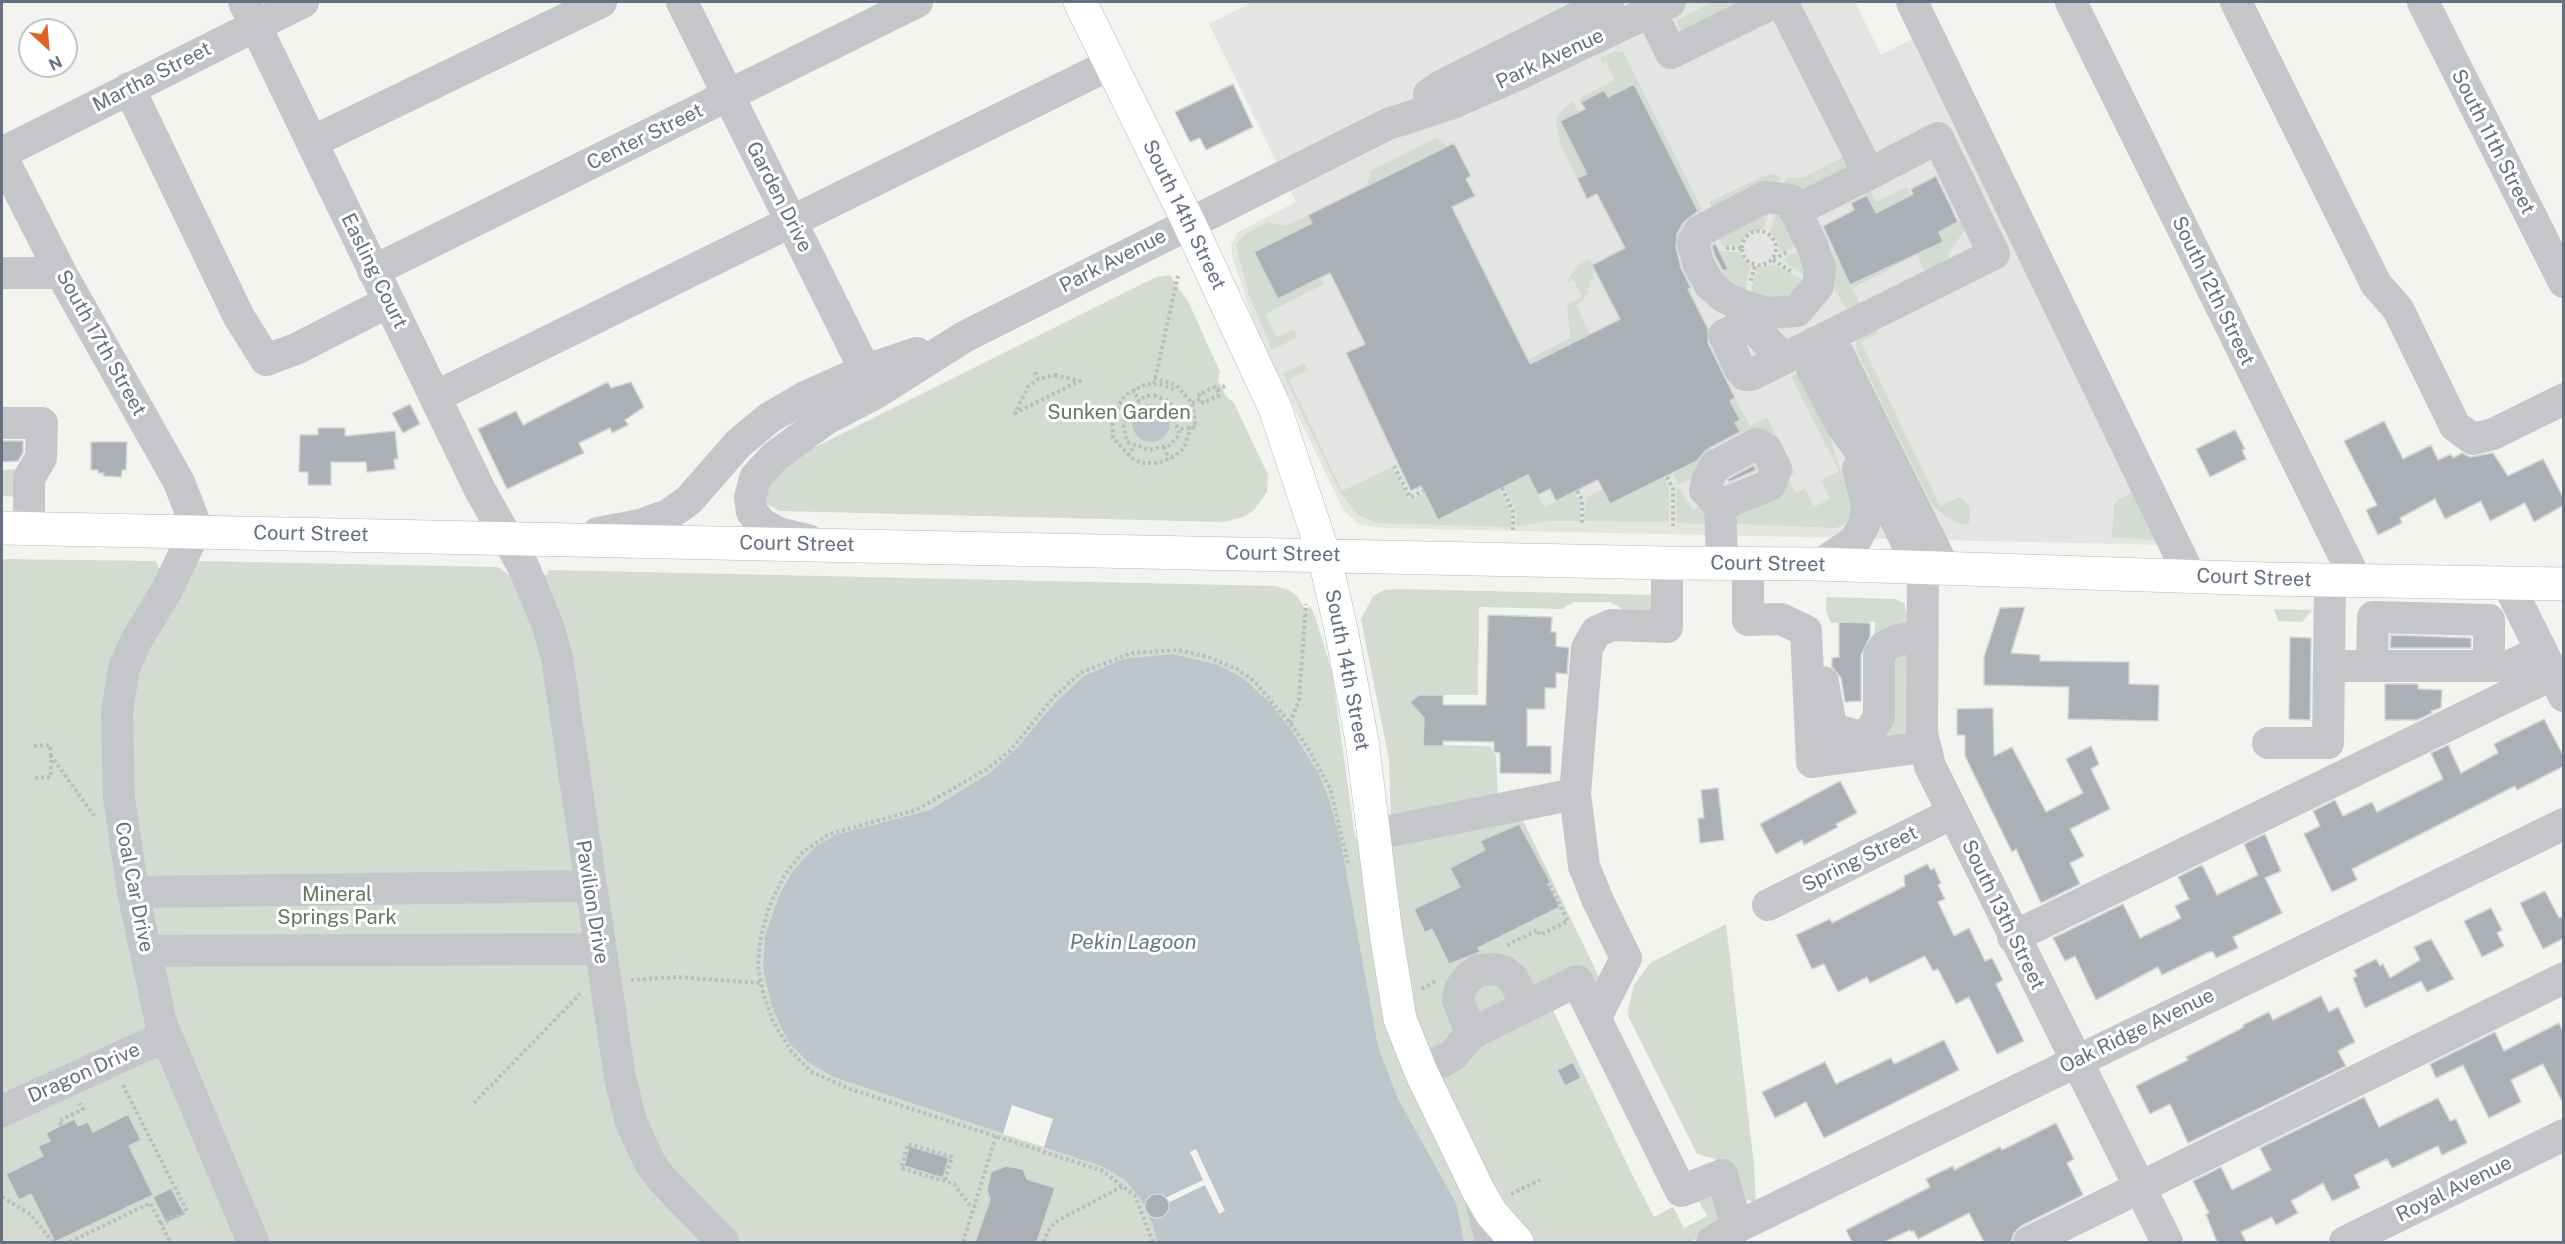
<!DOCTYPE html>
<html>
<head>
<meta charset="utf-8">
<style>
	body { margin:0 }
	#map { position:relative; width:2565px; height:1244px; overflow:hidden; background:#f3f4f0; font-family:"Public Sans",sans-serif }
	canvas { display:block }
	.frame { position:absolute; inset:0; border:3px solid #647080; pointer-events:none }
	.north { position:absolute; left:18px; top:18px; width:60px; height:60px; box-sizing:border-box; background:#fff; border:2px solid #c1c6cc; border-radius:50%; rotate:154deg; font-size:16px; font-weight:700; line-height:24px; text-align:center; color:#647080 }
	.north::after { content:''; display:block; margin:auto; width:21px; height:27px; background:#dc6427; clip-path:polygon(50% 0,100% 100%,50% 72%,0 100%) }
</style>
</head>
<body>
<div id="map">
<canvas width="2565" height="1244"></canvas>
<div class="frame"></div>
<div class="north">N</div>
</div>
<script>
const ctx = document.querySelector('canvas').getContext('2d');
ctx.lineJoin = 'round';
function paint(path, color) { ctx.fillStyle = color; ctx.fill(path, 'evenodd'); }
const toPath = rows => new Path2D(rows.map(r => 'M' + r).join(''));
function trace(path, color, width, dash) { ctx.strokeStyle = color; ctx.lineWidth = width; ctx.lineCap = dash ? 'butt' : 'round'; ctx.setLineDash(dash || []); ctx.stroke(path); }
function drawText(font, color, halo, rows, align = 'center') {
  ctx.font = font + ' "Public Sans",sans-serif'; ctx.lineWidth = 6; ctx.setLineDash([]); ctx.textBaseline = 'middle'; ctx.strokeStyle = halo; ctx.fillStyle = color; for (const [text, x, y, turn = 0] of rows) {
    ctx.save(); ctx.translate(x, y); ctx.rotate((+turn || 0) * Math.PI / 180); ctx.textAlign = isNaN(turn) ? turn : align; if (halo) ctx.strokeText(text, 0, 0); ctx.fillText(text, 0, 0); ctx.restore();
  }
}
const built = toPath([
	[1252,2,1855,2,1881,55,1924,33,2169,545,1382,528,1359,524,1344,511,1256,330,1232,255,1231,244,1238,232,1296,202,1209,24]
]);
const green = toPath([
	[1712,2,1755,2,1683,31,1679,28,1677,20],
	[1615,51,1623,52,1702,209,1683,252,1672,258,1659,233,1699,213,1635,84,1608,97,1604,90,1581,102,1580,98,1615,80,1606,62,1602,63,1600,58],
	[1573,101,1578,112,1561,121,1587,174,1577,178,1561,146,1556,123,1558,114],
	[1437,137,1447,146,1367,186,1370,171],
	[1851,153,1856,164,1807,190,1782,191,1786,178,1804,177],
	[1774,174,1781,176,1777,189,1713,212,1709,202,1764,176],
	[1907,187,1911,195,1876,213,1865,193,1870,190,1876,202],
	[1771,206,1763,229,1747,233,1739,245,1723,246,1718,236],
	[1777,209,1800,244,1784,251,1780,251,1778,241,1770,232],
	[1308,216,1312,223,1255,252,1278,299,1309,284,1318,273,1324,284,1265,314,1277,337,1294,329,1298,337,1272,350,1249,295,1236,245,1245,234,1266,223,1286,225],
	[1965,218,1965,230,1949,252,1947,265,1927,275,1917,255,1943,242,1939,232],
	[1831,248,1850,285,1896,262,1898,265,1852,288,1859,302,1857,306,1848,311,1835,291,1834,260],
	[1802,249,1808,262,1804,275,1782,260],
	[1719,251,1739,252,1750,266,1745,293,1738,291,1719,274,1728,269],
	[1590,259,1596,272,1592,274,1594,279,1590,281,1592,286,1587,288,1589,293,1584,296,1585,300,1576,305,1590,334,1524,368,1521,363,1570,338,1567,305,1582,297,1574,280,1566,282,1578,265],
	[1774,264,1805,281,1795,294,1782,299,1750,295,1757,268],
	[1170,275,1189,303,1220,372,1218,380,1226,396,1234,403,1268,475,1267,492,1254,510,1246,516,1224,522,780,511,768,505,765,499,766,488,777,473,809,450,1156,277],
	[1875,327,1878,333,1861,342,1940,506,1960,497,1970,507,1969,525,1959,524,1945,516,1931,503,1856,350,1856,343,1860,340,1857,335],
	[1304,363,1308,370,1289,380,1342,491,1392,467,1409,499,1424,493,1438,520,1499,489,1511,512,1511,527,1376,523,1357,514,1340,492,1283,374],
	[1797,374,1827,427,1839,466,1852,492,1854,503,1850,521,1836,528,1736,524,1733,517,1772,493,1735,423,1740,420,1730,401,1735,398,1750,426,1767,417,1795,473,1788,477,1795,493,1805,488,1814,507,1830,499,1821,480,1839,471,1791,376],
	[1709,443,1714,453,1694,477,1678,485,1673,474,1694,463],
	[19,469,20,497,2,496,2,470],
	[1528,475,1544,507,1574,492,1580,503,1580,521,1548,521,1516,527,1516,511,1504,487],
	[1664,478,1669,488,1669,522,1584,521,1585,498,1602,489,1611,504],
	[1679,488,1693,510,1707,503,1706,524,1676,523,1676,490],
	[2138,489,2164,541,2112,537,2114,505,2119,499],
	[2,559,155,561,159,568,193,569,198,561,498,567,508,574,547,575,549,570,1275,586,1289,590,1296,595,1304,607,1307,610,1310,606,1315,616,1332,672,1355,837,1516,806,1600,979,1550,1004,1632,1174,1654,1217,1673,1207,1684,1228,1707,1216,1698,1200,1712,1194,1723,1215,1692,1242,2,1242],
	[1384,590,1397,589,1656,595,1655,611,1624,610,1610,602,1574,602,1562,609,1479,607,1478,695,1419,695,1413,699,1413,705,1417,710,1424,710,1424,745,1490,746,1496,756,1498,800,1391,822,1389,760,1361,619,1373,596],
	[1826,597,1895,599,1904,603,1910,623,1874,641,1875,622,1831,623,1826,611],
	[2274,609,2312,610,2302,622,2278,621],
	[1892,651,1909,655,1906,733,1863,743],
	[1726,924,1754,1165,1756,1203,1745,1199,1733,1168,1712,1158,1697,1154,1629,1018,1628,1009,1634,985,1650,963]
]);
const water = toPath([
	'1132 423a19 19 0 1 1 38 0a19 19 0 1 1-38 0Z',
	[1172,654,1219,665,1243,678,1270,703,1292,731,1319,774,1330,802,1341,843,1378,1047,1398,1099,1456,1203,1464,1242,1157,1242,1153,1225,1141,1199,1124,1179,1101,1166,834,1077,808,1062,789,1043,772,1008,763,968,765,935,779,896,792,872,815,847,835,835,930,810,990,773,1016,749,1054,704,1084,676,1123,659]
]);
const pier = toPath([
	[1012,1105,1053,1119,1044,1147,1003,1134],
	[1196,1149,1225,1211,1219,1214,1205,1185,1147,1213,1144,1208,1203,1180,1190,1152]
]);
const building = toPath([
	[1233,84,1253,127,1206,150,1200,138,1190,142,1175,112,1233,84],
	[1634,84,1698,211,1684,222,1677,234,1676,247,1681,268,1691,288,1688,289,1708,329,1708,343,1735,398,1730,401,1740,420,1735,423,1740,432,1706,450,1697,461,1610,504,1598,480,1556,501,1550,489,1538,495,1528,475,1438,520,1421,486,1411,491,1346,353,1365,344,1330,273,1278,299,1254,252,1312,223,1308,215,1454,143,1471,176,1466,179,1475,196,1452,207,1530,364,1620,319,1592,265,1625,248,1597,194,1587,199,1577,178,1587,174,1560,121,1585,109,1581,102,1604,90,1608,97,1634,84],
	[1936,176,1958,222,1939,232,1943,242,1850,285,1823,226,1854,210,1851,203,1867,195,1876,213,1913,194,1911,189,1936,176],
	[1715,243,1728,269,1723,271,1715,256,1712,246,1715,243],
	[608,382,611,388,631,382,644,407,625,420,628,425,612,433,610,428,579,443,584,453,507,489,478,429,516,411,523,425,608,382],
	[410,404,420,424,403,433,392,413,410,404],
	[2384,421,2403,459,2431,445,2438,460,2451,454,2453,458,2462,453,2470,457,2493,453,2508,476,2543,459,2564,499,2564,505,2534,522,2525,503,2490,521,2481,501,2445,519,2435,499,2400,518,2402,523,2378,535,2366,510,2377,505,2344,441,2384,421],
	[318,428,345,428,345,436,395,431,398,459,394,459,395,469,367,472,366,462,331,462,331,485,308,485,308,472,299,472,300,435,318,435,318,428],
	[2235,430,2245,449,2242,450,2246,459,2210,477,2196,449,2235,430],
	[2,441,23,441,23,453,18,461,2,462,2,441],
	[91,442,127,442,126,470,122,470,121,477,103,476,104,473,98,473,98,470,91,470,91,442],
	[1754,465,1756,470,1729,482,1728,479,1754,465],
	[2025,607,2011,653,2040,655,2040,661,2129,662,2129,684,2159,685,2158,721,2068,719,2069,687,1984,685,1984,657,2000,608,2025,607],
	[1488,615,1552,617,1551,632,1556,632,1556,646,1569,648,1567,674,1556,673,1556,688,1545,688,1545,709,1527,709,1527,746,1551,746,1551,774,1500,773,1500,753,1494,752,1494,742,1443,741,1443,746,1423,746,1424,718,1410,702,1419,695,1443,695,1443,705,1486,705,1488,615],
	[1839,622,1870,623,1870,637,1861,655,1861,701,1845,702,1841,678,1832,667,1832,658,1839,657,1839,622],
	[2391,635,2471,638,2471,648,2390,648,2391,635],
	[2290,637,2311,638,2310,720,2289,719,2290,637],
	[2385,684,2418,684,2418,689,2442,690,2441,708,2431,711,2432,713,2417,720,2385,720,2385,684],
	[1993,708,1994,756,2012,747,2046,812,2083,793,2066,759,2091,746,2099,764,2091,769,2110,809,2070,829,2084,856,2070,863,2080,884,2041,903,2016,849,2012,852,1965,756,1965,735,1957,735,1957,709,1993,708],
	[2544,719,2564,757,2564,766,2517,790,2515,786,2352,869,2357,880,2332,892,2304,834,2320,826,2313,811,2335,800,2343,816,2372,802,2377,812,2443,779,2431,753,2448,745,2461,773,2498,753,2494,744,2544,719],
	[1840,781,1857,813,1836,824,1838,827,1804,845,1802,840,1776,854,1760,824,1840,781],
	[1718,788,1724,840,1700,843,1698,818,1704,818,1701,790,1718,788],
	[1519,824,1551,883,1548,884,1560,907,1478,948,1480,952,1449,964,1432,929,1425,933,1414,909,1460,887,1450,868,1485,850,1480,841,1519,824],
	[2265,834,2281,871,2265,878,2282,913,2233,937,2238,948,2216,958,2213,952,2209,952,2162,975,2158,967,2096,1000,2075,956,2065,961,2053,938,2123,904,2140,938,2181,918,2175,906,2189,899,2178,877,2202,865,2217,895,2258,875,2244,844,2265,834],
	[1927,864,1931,870,1934,868,1941,883,1938,885,1945,899,1938,902,1954,936,1969,928,1985,961,1992,958,2003,980,1996,984,2024,1041,1997,1054,1969,997,1956,1004,1938,969,1933,971,1925,956,1870,983,1867,977,1838,992,1824,964,1812,969,1796,935,1830,919,1832,923,1905,886,1904,876,1927,864],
	[2545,891,2559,918,2564,916,2564,938,2543,949,2520,903,2545,891],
	[2491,908,2502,930,2497,933,2504,946,2482,957,2464,921,2491,908],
	[2431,939,2454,979,2427,992,2421,981,2365,1008,2353,978,2357,976,2354,970,2376,959,2380,966,2383,964,2390,978,2420,960,2414,947,2431,939],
	[2321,996,2329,1012,2338,1007,2355,1042,2338,1051,2346,1066,2188,1143,2170,1104,2150,1114,2136,1086,2188,1060,2186,1057,2244,1027,2243,1025,2269,1012,2273,1020,2321,996],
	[2559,1023,2564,1033,2564,1105,2543,1064,2511,1080,2521,1102,2489,1118,2463,1065,2436,1078,2430,1064,2495,1032,2504,1051,2559,1023],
	[1944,1040,1959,1070,1824,1138,1806,1102,1775,1118,1762,1092,1825,1062,1836,1084,1891,1058,1894,1064,1944,1040],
	[1573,1062,1581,1078,1565,1086,1557,1070,1573,1062],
	[2364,1097,2379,1127,2438,1098,2450,1121,2456,1119,2467,1143,2442,1155,2438,1146,2392,1168,2387,1159,2354,1175,2360,1188,2332,1201,2323,1183,2291,1201,2298,1213,2276,1225,2272,1217,2241,1232,2246,1242,2217,1242,2206,1214,2209,1213,2193,1181,2221,1167,2232,1190,2271,1170,2260,1148,2364,1097],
	[128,1114,141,1140,129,1146,153,1195,55,1242,31,1194,19,1200,6,1174,43,1156,38,1146,50,1141,46,1133,74,1119,78,1126,88,1122,93,1132,128,1114],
	[2056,1123,2074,1159,2067,1163,2083,1195,2021,1226,2014,1233,2011,1242,1984,1242,1969,1213,1918,1239,1914,1231,1911,1232,1910,1230,1884,1242,1852,1242,1846,1230,1930,1187,1926,1179,1953,1166,1954,1170,2000,1147,2002,1150,2056,1123],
	[909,1146,949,1158,943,1178,904,1166,909,1146],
	[1006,1166,1023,1169,1027,1179,1055,1188,1037,1242,975,1242,990,1200,987,1190,991,1172,1006,1166],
	[171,1188,185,1214,166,1223,153,1197,171,1188],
	'1145 1206a12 12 0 1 1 24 0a12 12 0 1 1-24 0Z'
]);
const path = toPath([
	'1742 248a17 17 0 1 1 34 0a17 17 0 1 1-34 0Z',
	[1726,248,1741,248],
	[1773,259,1788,252],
	[1773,260,1792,272],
	[1751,281,1755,266],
	[1035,372,1038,379],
	[1055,375,1080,381,1015,413,1028,387,1038,379,1055,375],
	[1154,378,1176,385,1192,403,1196,427,1179,429],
	[1154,384,1178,276],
	[1133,389,1139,401],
	[1174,389,1159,384,1146,384,1125,395,1112,418,1113,438,1132,458,1141,463,1159,463,1176,455,1184,448,1191,427],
	[1217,390,1225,386],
	[1154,395,1168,401,1173,407,1174,423,1179,429,1179,435,1170,445,1149,450,1127,442,1123,424,1134,405,1145,396,1154,395],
	[1192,403,1201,399,1203,403,1220,395,1215,387,1199,394,1201,399],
	[1164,447,1169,459],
	[1128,456,1135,445],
	[1394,466,1410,497,1423,491],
	[1667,477,1673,489,1673,526],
	[1502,488,1513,512,1513,530],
	[1577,491,1582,500,1582,524],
	[1290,723,1299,700,1306,604],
	[34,746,50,745,51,756],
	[35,778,51,777,51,756,95,817],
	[1507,945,1538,930,1540,935,1568,921,1549,884],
	[631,980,676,977,761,983],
	[1422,989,1436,981],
	[123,1085,187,1211,161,1224,170,1242],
	[474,1103,580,994],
	[61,1125,59,1121,83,1109,80,1103],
	[945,1180,952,1157,908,1144,901,1168,954,1184,969,1204,975,1206],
	[1511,1194,1540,1180],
	[2,1197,30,1214,53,1242],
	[70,1242,150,1203,161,1224],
	[963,1242,996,1136],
	[1044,1242,1048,1231,1055,1222,1125,1185],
	[1153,1242,1135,1196,1103,1171,847,1088,810,1071,791,1051,773,1021,763,993,758,966,760,941,769,907,784,876,803,852,829,834,916,810,987,769,1009,752,1053,698,1080,673,1132,653,1178,650,1208,657,1237,669,1255,682,1290,723,1306,745,1330,788,1348,863],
	[1775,1242,1775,1241]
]);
const minor = toPath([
	[244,2,480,490,524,568,548,626,557,658,620,1078,631,1122,650,1163,661,1178,723,1242],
	[682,2,875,390],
	[1646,2,1671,53,1775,2],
	[1782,2,1869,174,1795,211],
	[1912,2,2190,576],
	[2071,2,2356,580],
	[2236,2,2376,284,2398,309,2455,426,2473,439,2493,434,2564,399],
	[2423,2,2564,282],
	[129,88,239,317,266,360,296,349,388,302],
	[1429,94,1441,86,1608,2],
	[312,142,601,2],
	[2,153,303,2],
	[2,157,61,273,179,482,194,521,195,531,168,588,136,641,124,668,117,712,119,798,133,892,161,1023,253,1242],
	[1765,197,1790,200,1813,247,1820,269,1818,286,1797,311,1769,313,1746,307,1724,297,1710,285,1698,263,1693,243,1700,231,1765,197],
	[373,271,917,2],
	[2,273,61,273],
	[1784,358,1756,331,1739,327,1724,335,1740,369,1745,375,1751,375,1994,254,1938,138,1869,174],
	[435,397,1111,64],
	[2,423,42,423,41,458,29,478,29,528],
	[1720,505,1770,485,1776,469,1766,449,1756,444,1715,466,1707,481,1705,490,1720,505,1722,563],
	[598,533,640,525,668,515,689,500,738,444,769,418,805,397,866,370,917,353],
	[808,540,778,533,762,524,752,512,750,498,755,478,774,457,826,419,876,393,964,337,1388,124,1450,104,1517,75,1670,2],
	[1748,563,1748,620,1781,619,1806,631,1812,762,1924,747],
	[1821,564,1855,541,1864,525,1867,505,1858,469],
	[1919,568,1867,460,1842,426,1812,369,1814,343,1839,355,1944,568],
	[1923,568,1922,734,1930,766,2167,1242],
	[2507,582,2564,696],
	[2329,666,2510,666,2541,651],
	[2372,666,2373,617,2489,620,2489,666],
	[1823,682,1830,721,1836,730,1857,736,1869,733,1879,717,1879,655,1885,646,1898,640,1923,636],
	[2268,743,2328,743,2330,580],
	[1375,834,1575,794],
	[133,892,589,886],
	[1768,905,1953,813],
	[2013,937,2553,674],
	[146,951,599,949],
	[1596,1017,1626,958,1598,901,1584,866,1575,794,1587,648,1596,632,1612,625,1667,627,1667,563],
	[1471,1034,1458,1000,1460,989,1469,977,1479,970,1495,969,1505,972,1513,979,1527,1006],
	[1421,1072,1452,1056,1471,1034,1577,981,1681,1191,1722,1175,1737,1227],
	[2,1111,166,1036],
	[1480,1196,1491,1242],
	[1712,1242,1737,1227,2564,824],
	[2029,1242,2564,978],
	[2345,1242,2564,1135]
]);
const major = toPath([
	[1080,2,1189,223,1275,408,1324,555,1341,629,1362,741,1386,933,1400,1019,1421,1072,1479,1192,1492,1214,1517,1242],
	[2,528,1667,563,1817,564,2266,579,2564,584]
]);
const streetNames = [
	["Park Avenue",1550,59,-25],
	["Martha Street",152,77,-27],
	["Center Street",645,137,-26],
	["South 11th Street",2493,142,63],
	["Garden Drive",779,197,63],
	["South 14th Street",1184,215,64],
	["Park Avenue",1113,261,-27],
	["Easling Court",374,271,64],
	["South 12th Street",2213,291,64],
	["South 17th Street",101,343,61],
	["Court Street",311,534,1],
	["Court Street",797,544,1],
	["Court Street",1283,554,1],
	["Court Street",1768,564,1],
	["Court Street",2254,578,2],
	["South 14th Street",1347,670,79],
	["Spring Street",1860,859,-26],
	["Coal Car Drive",134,887,79],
	["Pavilion Drive",592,902,81],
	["South 13th Street",2003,915,64],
	["Oak Ridge Avenue",2137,1031,-26],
	["Dragon Drive",84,1073,-24],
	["Royal Avenue",2454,1189,-26]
];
const parkNames = [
	["Sunken Garden",1119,413],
	["Mineral",337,895],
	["Springs Park",337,918]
];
const waterNames = [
	["Pekin Lagoon",1133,943]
];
paint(built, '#e4e5e3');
paint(green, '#d4dbd1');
paint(water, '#bcc5cb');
paint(pier, '#f3f4f0');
paint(building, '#aab0b5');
trace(building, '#d5d5d3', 1.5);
trace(major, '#b5b7bb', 34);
trace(path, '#bbbdbf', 4, [3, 3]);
trace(minor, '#c4c6ca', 32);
trace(major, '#fff', 33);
drawText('20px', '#647080', '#fff', streetNames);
drawText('20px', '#647762', '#fff', parkNames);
drawText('italic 21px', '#647985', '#fff', waterNames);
</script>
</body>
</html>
